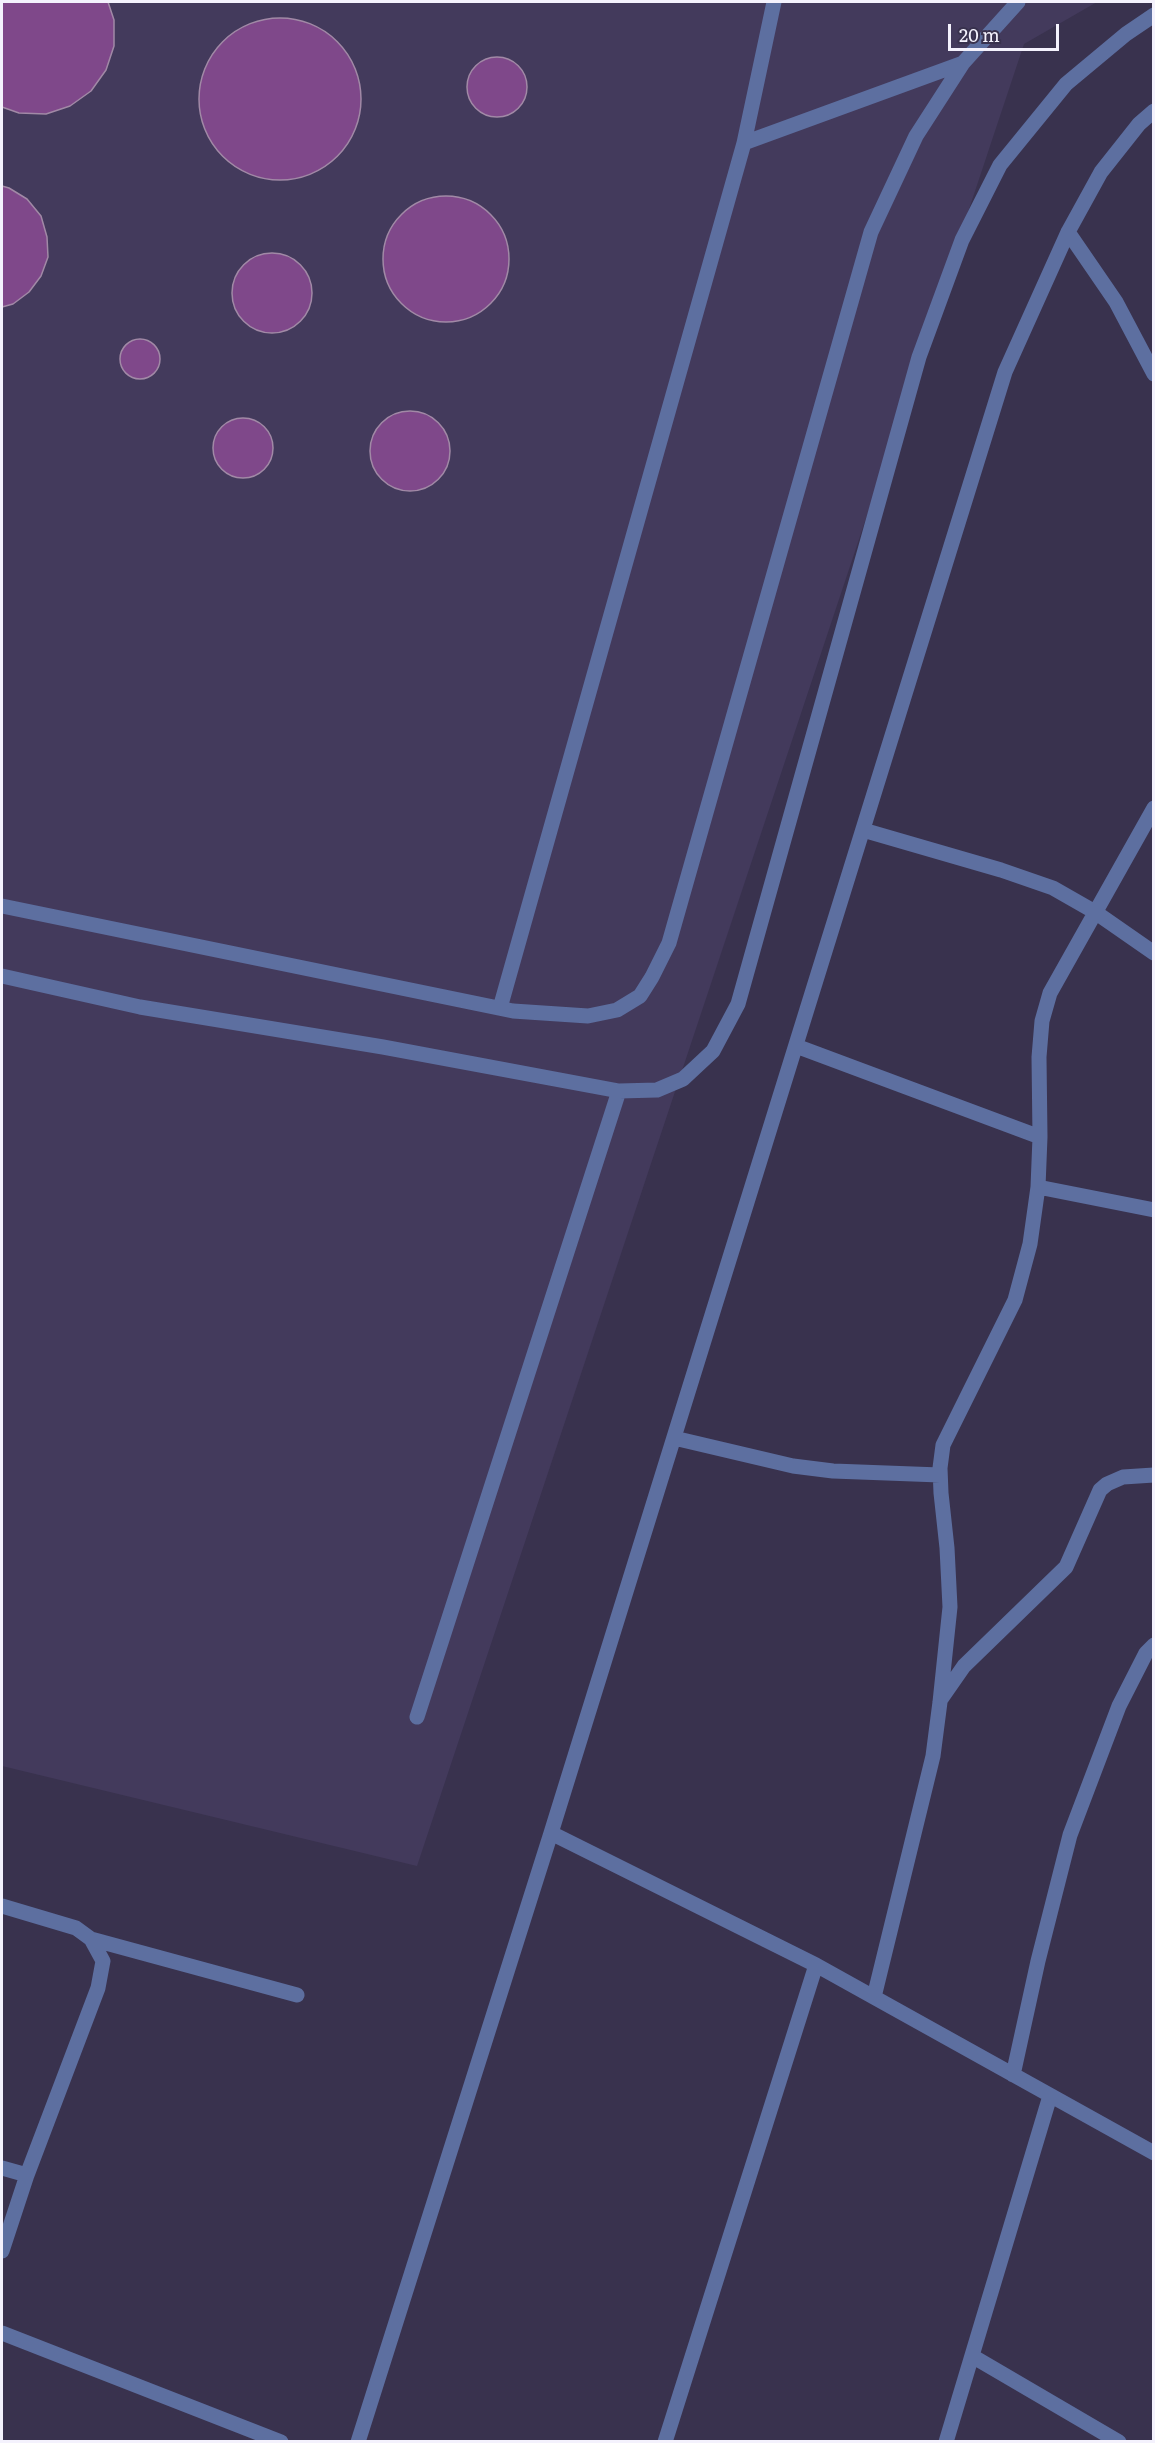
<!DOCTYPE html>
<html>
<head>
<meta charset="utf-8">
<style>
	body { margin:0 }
	#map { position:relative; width:1155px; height:2443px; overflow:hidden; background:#39324e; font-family:Literata,serif }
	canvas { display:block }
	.frame { position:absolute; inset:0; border:3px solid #f4f2fd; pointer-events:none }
	.scale { position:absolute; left:948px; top:24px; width:111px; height:27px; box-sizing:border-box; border:3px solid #f4f2fd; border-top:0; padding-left:8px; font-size:18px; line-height:21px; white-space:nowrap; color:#f4f2fd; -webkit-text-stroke:4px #39324e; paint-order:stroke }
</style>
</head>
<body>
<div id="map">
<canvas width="1155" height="2443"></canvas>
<div class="frame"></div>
<div class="scale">20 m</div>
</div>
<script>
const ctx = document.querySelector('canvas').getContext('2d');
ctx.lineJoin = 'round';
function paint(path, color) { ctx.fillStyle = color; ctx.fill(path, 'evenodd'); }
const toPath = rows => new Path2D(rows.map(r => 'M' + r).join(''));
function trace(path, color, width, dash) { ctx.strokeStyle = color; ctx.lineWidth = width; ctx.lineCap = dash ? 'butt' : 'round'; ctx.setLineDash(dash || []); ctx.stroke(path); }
const built = toPath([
	[2,2,1097,2,1024,44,417,1866,2,1766]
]);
const building = toPath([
	[2,2,108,2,114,20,114,46,106,70,91,91,70,106,46,114,19,113,2,107,2,2],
	'199 99a81 81 0 1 1 162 0a81 81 0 1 1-162 0Z',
	'467 87a30 30 0 1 1 60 0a30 30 0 1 1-60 0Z',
	[2,186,9,188,27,199,41,216,47,237,48,257,41,276,29,292,13,304,2,307,2,186],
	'383 259a63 63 0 1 1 126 0a63 63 0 1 1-126 0Z',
	'232 293a40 40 0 1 1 80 0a40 40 0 1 1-80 0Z',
	'120 359a20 20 0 1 1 40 0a20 20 0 1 1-40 0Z',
	'370 451a40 40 0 1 1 80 0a40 40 0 1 1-80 0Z',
	'213 448a30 30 0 1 1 60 0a30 30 0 1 1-60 0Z'
]);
const minor = toPath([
	[744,143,963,63],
	[1068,232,1116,302,1154,374],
	[863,830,1001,870,1053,888,1095,912,1154,953],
	[2,906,513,1011,588,1016,617,1010,640,996,652,977,669,943,871,232,916,136,963,63,1018,2],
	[2,976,140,1007,383,1047,619,1091,657,1090,683,1079,713,1051,738,1004,919,357,962,240,1000,165,1066,84,1126,34,1154,15],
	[500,1008,744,143,774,2],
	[796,1046,1040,1137],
	[1038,1187,1154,1210],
	[674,1438,793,1466,833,1471,940,1475],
	[941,1699,964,1666,1066,1567,1100,1490,1107,1484,1123,1477,1154,1475],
	[417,1717,619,1091],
	[551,1833,816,1965,1154,2153],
	[2,1906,76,1928,91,1939,103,1961,98,1988,27,2175,2,2251],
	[91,1939,297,1995],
	[874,1997,933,1756,940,1702,950,1607,947,1548,941,1493,940,1468,943,1445,1015,1300,1030,1244,1038,1187,1040,1137,1039,1057,1042,1021,1050,993,1154,808],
	[1013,2075,1038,1961,1070,1835,1119,1706,1146,1653,1154,1645],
	[2,2168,27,2175],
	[2,2333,281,2442],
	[972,2356,1119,2442],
	[358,2442,551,1833,1005,372,1068,232,1101,172,1139,124,1154,111],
	[665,2442,816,1965],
	[946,2442,1050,2096]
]);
paint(built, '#433a5c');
paint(building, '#7f488a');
trace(building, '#a189a6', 1.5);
trace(minor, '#5d6fa0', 15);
</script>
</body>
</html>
